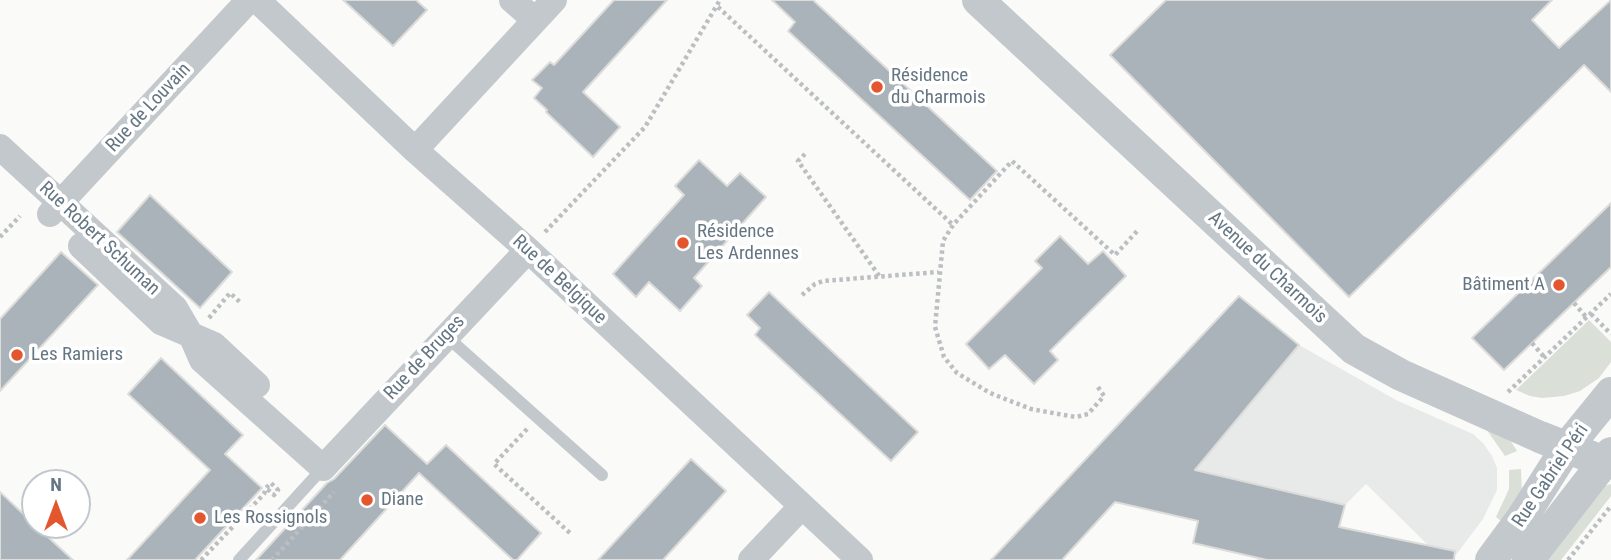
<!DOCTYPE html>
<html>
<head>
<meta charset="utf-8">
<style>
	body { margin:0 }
	#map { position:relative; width:1611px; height:560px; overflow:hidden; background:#fafaf8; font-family:"Roboto Condensed",sans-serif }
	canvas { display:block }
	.north { position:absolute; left:21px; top:469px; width:70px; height:70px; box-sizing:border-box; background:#fff; border:2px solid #c1c8cd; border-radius:50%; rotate:0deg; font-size:19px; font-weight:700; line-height:28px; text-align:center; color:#657683 }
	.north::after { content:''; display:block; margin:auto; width:24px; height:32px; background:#e4572e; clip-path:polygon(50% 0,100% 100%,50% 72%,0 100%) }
</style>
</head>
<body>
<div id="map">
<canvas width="1611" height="560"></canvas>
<div class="north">N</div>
</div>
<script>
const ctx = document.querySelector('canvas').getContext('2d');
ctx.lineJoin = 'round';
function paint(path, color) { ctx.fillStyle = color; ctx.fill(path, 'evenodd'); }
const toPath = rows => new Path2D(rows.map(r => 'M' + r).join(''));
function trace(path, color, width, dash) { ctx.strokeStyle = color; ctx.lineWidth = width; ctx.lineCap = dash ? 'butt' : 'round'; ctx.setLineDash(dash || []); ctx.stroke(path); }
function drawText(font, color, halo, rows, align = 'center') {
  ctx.font = font + ' "Roboto Condensed",sans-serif'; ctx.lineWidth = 7; ctx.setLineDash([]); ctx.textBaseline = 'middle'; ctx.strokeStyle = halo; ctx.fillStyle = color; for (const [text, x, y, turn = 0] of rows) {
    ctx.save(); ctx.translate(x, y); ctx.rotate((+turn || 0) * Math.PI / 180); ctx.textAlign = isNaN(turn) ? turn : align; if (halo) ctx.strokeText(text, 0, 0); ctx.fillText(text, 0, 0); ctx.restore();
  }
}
const built = toPath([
	[1239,296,1299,345,1396,400,1473,434,1483,443,1492,456,1497,468,1497,490,1483,519,1452,560,1430,547,1366,484,1345,505,1340,526,1395,538,1391,560,1257,560,1257,558,1193,543,1197,521,1116,502,1062,560,1008,560,1132,456,1096,448]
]);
const green = toPath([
	[1589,320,1611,342,1611,362,1599,378,1580,391,1564,396,1542,398,1530,396,1516,390],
	[1484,426,1510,440,1517,451,1505,456],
	[1521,469,1522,496,1509,527,1496,517,1509,489,1509,470],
	[1611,484,1611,496,1561,560,1543,560,1598,488]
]);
const building = toPath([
	[343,0,416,0,427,10,393,46,343,0],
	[614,0,667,0,583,92,620,127,593,157,546,112,547,110,534,98,542,88,532,80,550,62,554,65,614,0],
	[772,0,813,0,997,171,970,200,788,31,795,22,772,0],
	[1166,0,1552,0,1532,20,1559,48,1611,0,1611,92,1584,65,1349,297,1110,55,1166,0],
	[699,160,727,186,740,173,766,197,694,278,702,286,680,311,649,282,636,297,613,274,684,195,675,186,699,160],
	[150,195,232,272,200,308,117,232,150,195],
	[1611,203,1611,267,1504,370,1472,338,1611,203],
	[1060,236,1088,264,1103,251,1126,276,1050,351,1058,360,1034,384,1005,355,989,369,966,344,1042,268,1035,261,1060,236],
	[61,252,98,285,0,391,0,319,61,252],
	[769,292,918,432,891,461,755,335,760,328,747,315,769,292],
	[1239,296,1299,345,1195,470,1345,505,1339,527,1455,551,1454,560,1267,560,1193,543,1198,521,1115,502,1062,560,991,560,1239,296],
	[161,358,243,435,225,454,262,488,195,560,127,560,210,470,128,394,161,358],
	[385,425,427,464,446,445,541,533,517,560,513,560,419,473,340,560,256,560,327,483,334,479,385,425],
	[691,459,726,491,663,560,598,560,691,459],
	[0,492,35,525,73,560,0,560,0,492]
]);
const path = toPath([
	[718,7,953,225],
	[805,154,798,161,880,277],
	[545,232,645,127,720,0],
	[0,237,20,216],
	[802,295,815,284,823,281,938,272],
	[1574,303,1587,318],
	[1591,314,1611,334],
	[209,318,230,293,242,304],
	[1532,343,1545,358],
	[1098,387,1104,396,1088,414,1076,417,1064,415,1031,409,990,393,957,373,944,357,935,327,943,241,953,225,1012,161,1115,255,1139,229],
	[1508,392,1611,294],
	[527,429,494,464,571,534],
	[201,560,264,494,266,488,271,483,278,490,274,495,266,488],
	[272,560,334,492],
	[1568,560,1611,506]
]);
const service = toPath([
	[446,336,602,475],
	[239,560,323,468]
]);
const minor = toPath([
	[257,0,415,150,528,250,860,560],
	[512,0,535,20],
	[0,147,175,308,192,337,202,360,323,468,528,250],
	[415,150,554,0],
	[50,214,249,0],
	[81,246,161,322,214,345,257,385],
	[751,560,802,506]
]);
const tertiary = toPath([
	[978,0,1354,349,1401,375,1540,437,1604,462],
	[1491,560,1522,518,1567,447,1611,393],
	[1528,560,1611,453]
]);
const markers = [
	[877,87,7,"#e4572e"],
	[683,243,7,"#e4572e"],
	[1559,285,7,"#e4572e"],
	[17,355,7,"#e4572e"],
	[367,500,7,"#e4572e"],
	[200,518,7,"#e4572e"]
];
const poiNames = [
	["Résidence",891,76],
	["du Charmois",891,98],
	["Résidence",697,232],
	["Les Ardennes",697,254],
	["Bâtiment A",1545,285,"right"],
	["Les Ramiers",31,355],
	["Diane",381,500],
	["Les Rossignols",214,518]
];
const streetNames = [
	["Rue de Louvain",149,108,-47],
	["Rue Robert Schuman",99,239,43],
	["Avenue du Charmois",1267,268,43],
	["Rue de Belgique",559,280,43],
	["Rue de Bruges",425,358,-47],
	["Rue Gabriel Péri",1551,476,-56]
];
paint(built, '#e8e9e9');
paint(green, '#dadfd7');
paint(building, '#aab3b9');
trace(building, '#dcdcda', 2);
trace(path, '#bbbfc2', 4.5, [3.5, 3.5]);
trace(service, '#c3c8cc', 12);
trace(minor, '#c3c8cc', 26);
trace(tertiary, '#c3c8cc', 32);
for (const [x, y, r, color] of markers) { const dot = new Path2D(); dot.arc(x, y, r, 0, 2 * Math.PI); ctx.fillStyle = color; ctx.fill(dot); trace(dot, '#fff', 2.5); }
drawText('19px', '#657683', '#fff', poiNames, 'left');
drawText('19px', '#657683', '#fff', streetNames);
</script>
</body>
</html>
